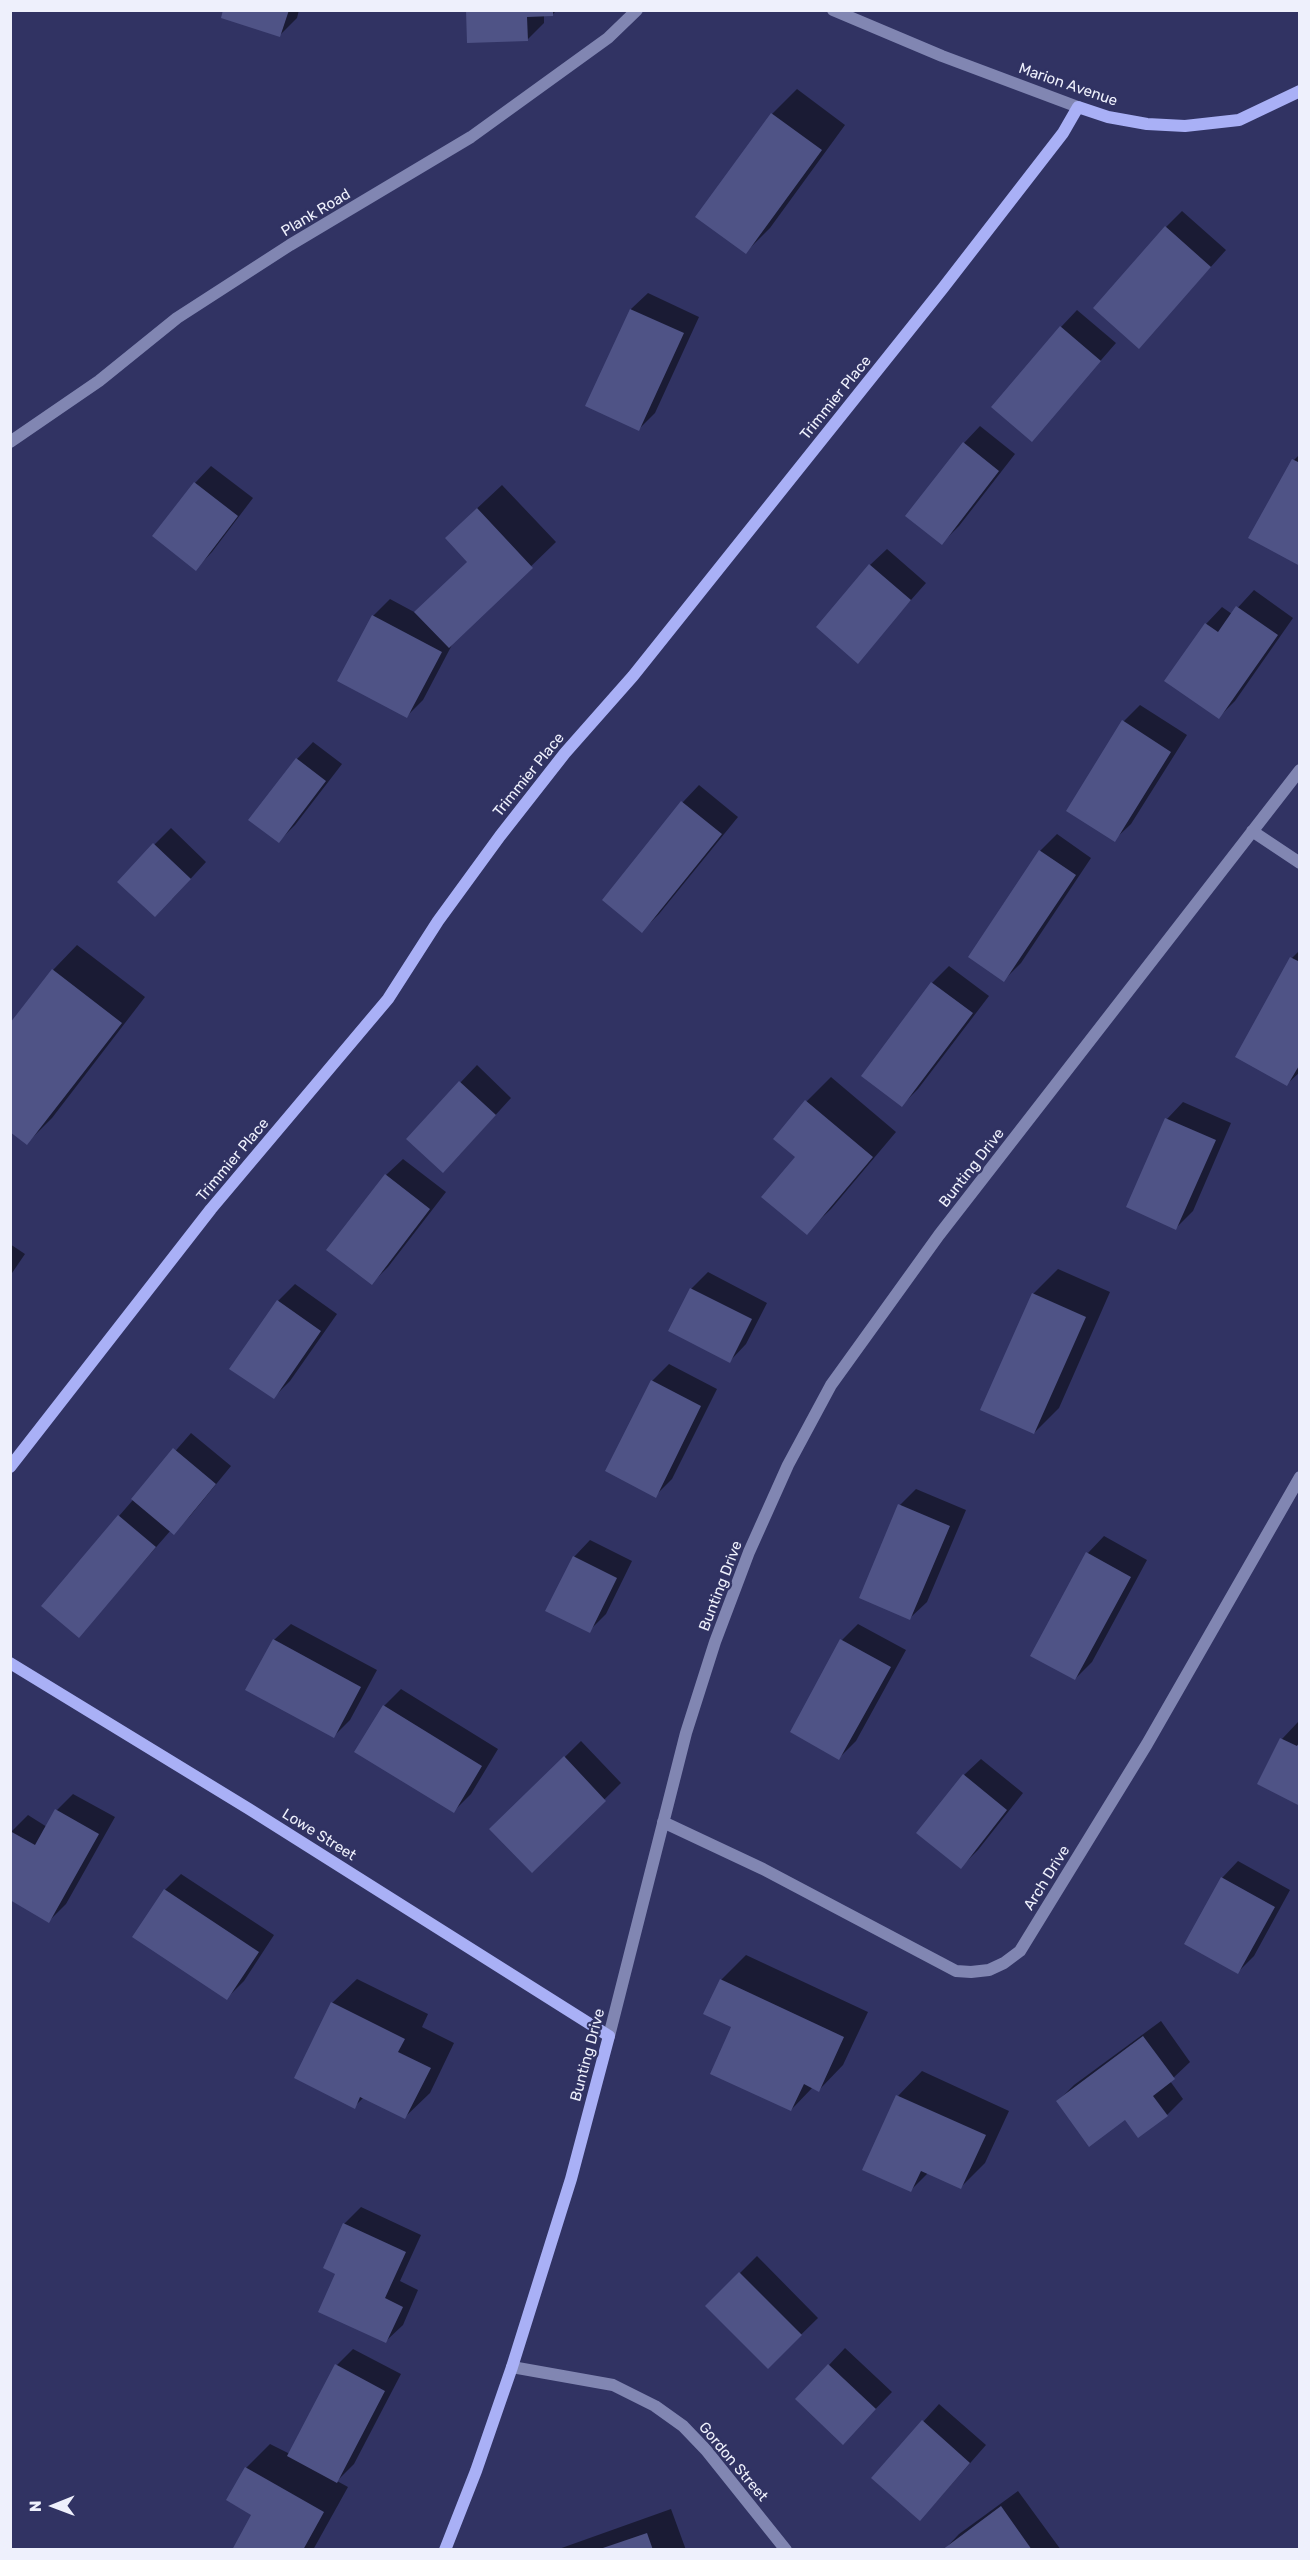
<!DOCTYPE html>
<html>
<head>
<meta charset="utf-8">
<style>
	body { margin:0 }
	#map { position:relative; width:1310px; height:2560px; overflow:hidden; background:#313363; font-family:Rubik,sans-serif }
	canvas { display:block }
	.frame { position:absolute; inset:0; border:12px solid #eef0fc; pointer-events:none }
	.north { position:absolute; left:24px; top:2476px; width:60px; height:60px; -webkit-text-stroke:4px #313363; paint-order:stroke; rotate:269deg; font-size:16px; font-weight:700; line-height:24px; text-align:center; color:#eef0fc }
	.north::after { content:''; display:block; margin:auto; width:21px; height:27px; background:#eef0fc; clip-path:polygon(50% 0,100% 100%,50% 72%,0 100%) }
</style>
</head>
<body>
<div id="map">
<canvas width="1310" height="2560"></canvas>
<div class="frame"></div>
<div class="north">N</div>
</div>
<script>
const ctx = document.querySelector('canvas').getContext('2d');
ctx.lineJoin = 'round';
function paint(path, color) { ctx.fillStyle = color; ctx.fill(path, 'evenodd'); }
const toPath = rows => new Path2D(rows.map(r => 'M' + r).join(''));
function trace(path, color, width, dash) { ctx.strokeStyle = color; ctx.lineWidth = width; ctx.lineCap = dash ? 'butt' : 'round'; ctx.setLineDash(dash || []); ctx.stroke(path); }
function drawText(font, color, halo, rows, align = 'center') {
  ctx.font = font + ' Rubik,sans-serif'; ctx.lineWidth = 5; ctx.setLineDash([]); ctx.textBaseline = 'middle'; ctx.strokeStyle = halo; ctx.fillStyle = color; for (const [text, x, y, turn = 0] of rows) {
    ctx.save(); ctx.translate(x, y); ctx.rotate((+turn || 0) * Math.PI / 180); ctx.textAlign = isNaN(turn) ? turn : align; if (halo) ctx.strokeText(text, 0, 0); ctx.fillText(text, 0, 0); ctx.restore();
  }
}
const shadow = toPath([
	[225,10,299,10,297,18,280,35],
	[468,10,557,10,552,15,544,15,544,23,527,40],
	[797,89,845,125,770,228,746,252,697,217,772,114],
	[1182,211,1226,250,1139,347,1166,227],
	[648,293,699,317,655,413,639,429,587,405,631,309],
	[1077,310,1116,343,1031,440,1061,327],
	[980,426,1015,454,959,526,942,543,964,443],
	[1300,454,1300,565,1250,537,1294,460],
	[211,466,253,498,212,552,196,569,195,483],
	[502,485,556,542,454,641,423,700,407,716,373,616,390,599,416,613,468,562,471,514],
	[887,549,926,583,857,661,870,565],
	[1254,590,1293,618,1235,701,1219,717,1206,624,1222,607,1232,614],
	[1140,705,1187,735,1131,824,1114,840,1124,721],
	[313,742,342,764,295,825,279,841,297,759],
	[699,785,738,817,659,914,642,931,604,900,683,802],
	[171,828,206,862,172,899,154,845],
	[1057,834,1091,858,1021,963,1004,980,970,956,1040,851],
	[77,945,145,997,52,1118,27,1143,53,970],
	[1300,950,1300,1072,1287,1084,1292,958],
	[949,966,989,996,918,1089,902,1105,863,1075,932,983],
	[477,1065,511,1098,460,1154,408,1138],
	[831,1077,896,1132,831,1209,806,1233,797,1156,775,1139,807,1101],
	[1183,1102,1231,1123,1193,1211,1176,1228,1167,1119],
	[403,1159,446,1192,388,1267,372,1283,386,1175],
	[10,1244,25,1254,10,1276],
	[1058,1269,1110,1292,1059,1408,1034,1433,1033,1294],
	[708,1272,767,1303,746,1344,730,1361,691,1289],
	[295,1284,337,1314,290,1381,274,1397,232,1368,278,1301],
	[669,1364,717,1389,672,1479,655,1496,652,1381],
	[191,1433,231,1466,190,1516,174,1533,171,1530,79,1636,119,1516],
	[916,1489,966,1510,927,1602,910,1618,900,1505],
	[1104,1536,1147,1560,1092,1662,1075,1679,1088,1553],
	[590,1540,632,1561,606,1614,589,1631,574,1557],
	[291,1624,377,1670,350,1720,333,1737,274,1640],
	[858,1624,906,1650,856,1741,839,1758,842,1640],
	[401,1689,498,1749,471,1794,454,1811,384,1706],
	[1298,1722,1300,1723,1300,1805,1259,1784,1282,1739],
	[581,1741,621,1783,532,1871,492,1829],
	[981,1759,1023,1793,978,1850,961,1867,964,1775],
	[73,1794,115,1817,66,1904,49,1921,10,1833,28,1815,47,1827,57,1810],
	[1238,1861,1290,1890,1254,1956,1238,1972,1222,1878],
	[181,1874,274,1935,244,1981,227,1998,165,1890],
	[746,1955,868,2012,843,2065,819,2090,813,2087,791,2110,733,2026,721,1980],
	[357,1979,428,2014,422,2027,454,2043,430,2093,405,2117,364,2097,354,2107,332,2003],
	[1161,2021,1190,2062,1170,2081,1183,2099,1167,2115,1125,2118,1058,2101,1074,2085],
	[922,2071,1009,2111,985,2163,961,2187,928,2173,911,2190,864,2169,898,2096],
	[361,2207,421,2235,400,2281,418,2290,403,2325,386,2341,337,2274,344,2224],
	[757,2256,818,2318,768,2367,707,2306],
	[845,2348,892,2392,859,2426,797,2399],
	[353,2349,401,2374,354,2464,337,2481,348,2487,313,2550,234,2550,253,2514,246,2468,270,2444,290,2454,337,2365],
	[939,2404,986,2445,936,2502,873,2478],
	[1018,2491,1061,2550,944,2550,959,2534],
	[671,2509,686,2550,556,2550]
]);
const building = toPath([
	[223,10,289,10,280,37,221,18],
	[466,10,553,10,553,16,527,17,528,41,467,43],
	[771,113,822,150,746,254,695,217],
	[1165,226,1211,267,1139,349,1093,308],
	[630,309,684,333,639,431,585,406],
	[1060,326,1101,361,1032,442,991,407],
	[963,442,999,471,942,545,905,516],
	[1292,459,1300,463,1300,566,1248,538],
	[194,482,238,516,196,571,152,536],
	[477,508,533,568,449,648,414,612,467,562,445,538],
	[869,564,911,600,858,664,816,627],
	[1236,606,1278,635,1219,719,1164,681,1205,623,1218,632],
	[372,615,442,652,407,718,337,681],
	[1122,720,1171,752,1115,842,1066,811],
	[296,758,326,781,279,843,248,820],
	[681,801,722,834,642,933,602,900],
	[153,843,191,879,155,917,117,882],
	[1039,850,1076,875,1004,982,968,957],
	[1290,957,1300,962,1300,1064,1287,1086,1235,1057],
	[52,969,122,1023,27,1145,10,1132,10,1023],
	[931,982,973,1013,902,1107,861,1076],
	[459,1081,496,1115,443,1173,406,1139],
	[805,1100,873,1157,807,1235,761,1197,795,1157,773,1139],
	[1165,1118,1216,1140,1176,1230,1126,1207],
	[385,1174,430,1209,372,1285,326,1250],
	[690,1288,752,1319,730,1363,668,1331],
	[1032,1293,1086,1317,1034,1434,980,1410],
	[277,1300,321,1331,274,1399,229,1369],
	[651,1380,701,1406,656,1498,605,1471],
	[173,1448,216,1484,174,1535,131,1499],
	[898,1504,950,1526,910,1620,859,1598],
	[118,1515,156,1547,79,1638,41,1606],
	[1086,1552,1131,1577,1075,1680,1030,1656],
	[573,1556,617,1578,590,1633,545,1611],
	[273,1639,361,1687,334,1738,245,1690],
	[840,1639,891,1667,839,1760,790,1732],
	[383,1705,482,1766,454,1813,354,1752],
	[1280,1738,1297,1746,1300,1741,1300,1806,1257,1784],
	[564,1756,606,1801,532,1873,489,1829],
	[963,1774,1007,1810,961,1869,916,1833],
	[55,1809,99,1834,49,1923,10,1900,10,1831,35,1845],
	[1221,1877,1275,1907,1238,1974,1184,1944],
	[164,1889,259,1952,227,2000,132,1937],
	[720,1979,844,2037,819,2092,804,2084,791,2111,710,2074,731,2027,703,2014],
	[331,2002,405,2039,398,2052,431,2068,405,2119,360,2097,355,2109,294,2078],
	[1143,2036,1175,2079,1153,2096,1168,2116,1138,2138,1125,2120,1089,2147,1056,2101],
	[896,2095,986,2135,961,2189,921,2171,911,2192,862,2170],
	[343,2223,406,2252,385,2298,403,2307,386,2343,318,2312,335,2274,323,2268],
	[739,2272,802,2335,768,2369,705,2306],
	[335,2364,385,2391,337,2483,287,2456],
	[828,2364,876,2409,843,2445,795,2399],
	[922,2420,970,2463,920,2521,871,2478],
	[245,2467,324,2512,303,2550,232,2550,251,2515,226,2500],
	[1001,2506,1032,2550,942,2550],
	[647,2533,653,2550,600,2550,600,2549]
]);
const street = toPath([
	[833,10,942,56,1078,107],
	[10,442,99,381,177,318,290,245,471,137,608,38,637,10],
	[1252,831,1300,863],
	[663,1822,763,1869,956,1971,971,1972,989,1970,1004,1963,1020,1951,1147,1744,1300,1477],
	[609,2036,686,1733,715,1642,749,1552,788,1465,831,1385,939,1235,1300,770],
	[512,2367,613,2385,655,2406,683,2426,706,2450,786,2550]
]);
const secondary = toPath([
	[10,1467,211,1209,388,999,438,921,500,836,565,753,633,676,943,288,1063,133,1078,107,1108,117,1147,124,1185,126,1239,120,1300,91],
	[10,1663,249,1809,609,2036,571,2179,512,2367,476,2471,445,2550]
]);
const streetNames = [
	["Marion Avenue",1068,85,19],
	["Plank Road",316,213,-31],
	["Trimmier Place",836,398,-51],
	["Trimmier Place",529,775,-51],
	["Trimmier Place",233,1160,-50],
	["Bunting Drive",972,1168,-52],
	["Bunting Drive",721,1586,-69],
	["Lowe Street",319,1835,32],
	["Arch Drive",1047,1878,-58],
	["Bunting Drive",588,2055,-75],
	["Gordon Street",733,2462,50]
];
paint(shadow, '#0007');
paint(building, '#4f5386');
trace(street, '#8186b2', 12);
trace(secondary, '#a9b0f6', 12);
drawText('15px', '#eef0fc', '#313363', streetNames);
</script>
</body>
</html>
